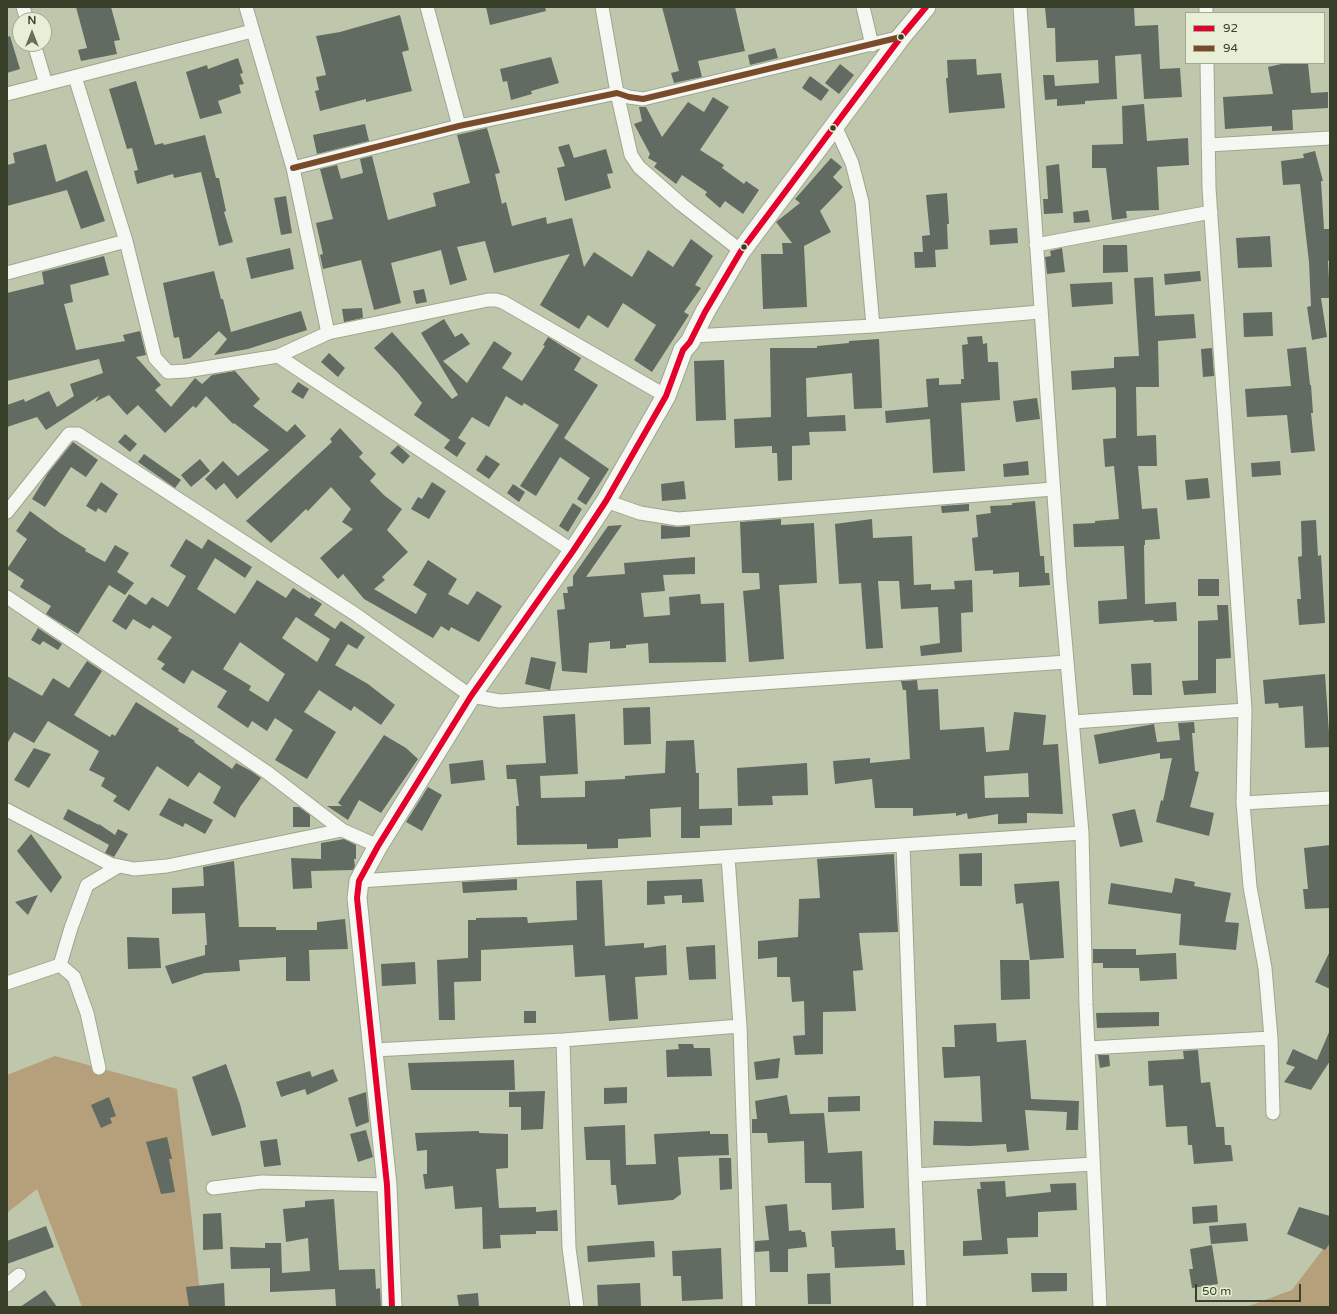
<!DOCTYPE html>
<html>
<head>
<meta charset="utf-8">
<style>
	body { margin:0 }
	#map { position:relative; width:1337px; height:1314px; overflow:hidden; background:#bec7ab; font-family:"Varela Round",sans-serif }
	canvas { display:block }
	.frame { position:absolute; inset:0; border:8px solid #39402a; pointer-events:none }
	.legend { position:absolute; left:1185px; top:12px; width:140px; height:52px; box-sizing:border-box; background:#e7f0d6; border:1px solid #a1aa91; margin:0; padding:5px 7px; list-style:none; font-size:12px; color:#39402a }
	.legend li { display:flex; align-items:center; gap:8px; height:20px }
	.legend b { width:20px; border:1px solid #a1aa91 }
	.north { position:absolute; left:12px; top:12px; width:40px; height:40px; box-sizing:border-box; background:#e7f0d6; border:1px solid #a1aa91; border-radius:50%; rotate:0deg; font-size:11px; font-weight:700; line-height:16px; text-align:center; color:#39402a }
	.north::after { content:''; display:block; margin:auto; width:14px; height:18px; background:#686f57; clip-path:polygon(50% 0,100% 100%,50% 72%,0 100%) }
	.scale { position:absolute; left:1195px; top:1284px; width:106px; height:18px; box-sizing:border-box; border:2px solid #39402a; border-top:0; padding-left:5px; font-size:12px; line-height:14px; white-space:nowrap; color:#39402a; -webkit-text-stroke:3px #e7f0d6; paint-order:stroke }
</style>
</head>
<body>
<div id="map">
<canvas width="1337" height="1314"></canvas>
<div class="frame"></div>
<ul class="legend">
<li><b style="height:5px;background:#e4002b"></b>92</li>
<li><b style="height:5px;background:#7a4b2a"></b>94</li>
</ul>
<div class="north">N</div>
<div class="scale">50 m</div>
</div>
<script>
const ctx = document.querySelector('canvas').getContext('2d');
ctx.lineJoin = 'round';
function paint(path, color) { ctx.fillStyle = color; ctx.fill(path, 'evenodd'); }
const toPath = rows => new Path2D(rows.map(r => 'M' + r).join(''));
function trace(path, color, width, dash) { ctx.strokeStyle = color; ctx.lineWidth = width; ctx.lineCap = dash ? 'butt' : 'round'; ctx.setLineDash(dash || []); ctx.stroke(path); }
const forest = toPath([
	[55,1056,177,1089,200,1293,209,1307,82,1307,37,1189,7,1213,7,1075],
	[1330,1240,1330,1307,1246,1307,1292,1290]
]);
const building = toPath([
	[76,7,111,7,120,40,114,41,117,54,81,61,78,50,87,48],
	[486,7,545,7,546,11,490,25],
	[662,7,735,7,745,51,698,61,702,77,674,83,671,73,679,71],
	[1045,7,1134,7,1135,26,1158,25,1160,69,1180,68,1182,97,1144,99,1141,54,1115,56,1117,99,1085,101,1085,104,1057,106,1057,99,1045,100,1043,75,1054,75,1055,86,1099,83,1098,60,1056,62,1055,28,1047,28],
	[400,15,409,50,402,52,412,91,366,102,366,99,320,111,315,91,319,90,316,77,326,75,316,36,340,32],
	[10,36,20,69,7,73,7,37],
	[775,48,778,58,750,65,748,55],
	[551,57,559,83,531,91,532,94,511,100,507,81,503,82,500,69],
	[238,58,243,73,240,74,244,84,239,85,241,93,218,101,222,113,200,119,186,72,207,65,208,69],
	[976,59,977,75,1001,73,1005,108,949,113,946,78,948,78,947,60],
	[1286,63,1308,63,1311,93,1328,92,1328,108,1292,110,1293,130,1272,131,1272,126,1225,129,1223,97,1273,94,1268,67],
	[840,64,854,75,839,94,825,83],
	[810,76,829,90,821,101,802,88],
	[136,81,155,145,163,143,164,145,205,135,216,178,219,178,226,211,224,212,233,242,219,246,201,172,174,178,173,174,137,184,134,171,138,170,132,148,127,149,109,89],
	[713,97,729,107,700,150,724,165,722,168,744,184,746,181,759,190,743,214,725,201,720,208,705,195,707,192,682,175,676,184,654,167,657,163,648,158,650,154,634,124,642,121,639,107,646,107,662,137,688,102,704,112],
	[1144,104,1147,141,1188,138,1189,165,1157,167,1159,210,1126,211,1127,218,1112,220,1106,168,1092,168,1092,145,1123,144,1122,106],
	[365,124,369,141,317,154,313,135],
	[487,128,500,173,495,174,502,204,506,202,512,226,546,217,547,224,572,218,584,267,594,252,632,277,648,250,673,267,691,239,713,256,695,285,701,288,684,312,689,315,652,372,634,360,656,325,623,303,608,328,588,315,579,329,540,305,570,254,494,273,485,241,457,247,467,280,450,285,441,250,391,263,401,303,374,310,361,260,323,269,320,255,323,254,316,223,333,219,320,169,337,165,341,179,363,173,360,159,372,156,388,220,436,206,433,193,470,183,457,135],
	[46,144,56,182,87,170,105,221,81,229,67,190,7,206,7,165,15,163,13,153],
	[569,144,574,158,606,149,613,173,607,174,611,188,565,201,557,168,565,166,558,147],
	[1315,151,1323,181,1321,181,1324,229,1330,229,1330,260,1328,261,1330,298,1321,298,1327,337,1312,340,1307,307,1311,306,1309,262,1300,184,1283,185,1281,161,1304,158,1303,154],
	[831,158,842,167,833,177,843,187,820,211,831,232,804,246,807,307,763,309,761,254,783,254,782,243,792,243,776,222,800,203,795,199],
	[1059,164,1063,213,1044,214,1043,199,1048,199,1046,166],
	[947,193,949,224,947,224,948,249,935,250,936,267,915,268,914,252,923,252,922,236,930,235,926,195],
	[286,196,292,233,281,235,274,198],
	[1088,210,1090,222,1074,223,1073,212],
	[1017,228,1018,243,990,245,989,230],
	[1270,236,1272,267,1238,268,1236,238],
	[1103,245,1127,245,1128,272,1103,273],
	[290,248,294,269,251,279,246,258],
	[1062,248,1065,272,1047,274,1045,257,1051,256,1050,251],
	[104,256,109,275,70,285,73,302,64,304,76,350,125,341,123,335,140,331,146,355,136,357,161,385,155,390,171,407,195,378,202,384,212,375,235,371,260,399,253,406,287,432,295,424,306,436,237,499,224,483,216,490,205,479,223,461,238,476,269,450,234,423,233,424,206,396,196,408,193,406,165,433,138,405,127,415,109,395,95,402,99,396,46,430,37,417,7,427,7,405,24,399,25,402,49,391,57,407,74,396,70,384,103,373,99,359,7,381,7,293,44,284,42,272],
	[214,271,221,299,223,299,231,332,301,311,307,330,248,349,214,355,227,339,219,331,190,358,183,359,179,337,174,338,163,283],
	[1200,271,1201,281,1165,285,1164,274],
	[1153,277,1155,316,1194,314,1196,338,1158,341,1159,387,1136,387,1137,436,1156,435,1157,466,1138,466,1142,509,1157,508,1160,539,1145,540,1145,545,1144,545,1145,604,1176,602,1177,621,1154,622,1153,620,1099,624,1098,601,1127,599,1124,546,1074,547,1073,524,1095,523,1095,521,1119,519,1114,466,1105,467,1103,439,1116,438,1116,390,1115,387,1072,390,1071,371,1114,368,1114,357,1139,356,1134,278],
	[1112,282,1113,304,1072,307,1070,284],
	[424,289,427,302,416,304,413,291],
	[362,308,363,318,344,322,342,309],
	[1272,312,1273,336,1244,337,1243,313],
	[444,319,455,337,462,333,470,344,443,361,467,383,494,341,512,353,502,368,522,381,545,346,543,345,548,337,581,358,574,370,598,385,564,438,609,469,586,505,577,499,590,478,560,457,536,496,520,486,559,425,524,403,522,406,506,396,489,427,472,417,458,438,466,443,457,457,444,448,450,440,414,415,422,403,398,373,374,348,392,332,452,399,458,395,421,333],
	[982,336,983,344,987,343,988,362,998,362,1000,400,961,403,965,471,933,473,930,419,886,423,885,411,928,407,926,379,939,378,939,385,961,384,961,379,964,379,962,345,968,344,967,337],
	[879,339,882,408,854,409,852,373,806,378,807,417,845,415,846,431,809,432,810,445,792,446,792,480,778,481,777,453,772,453,772,446,735,448,734,419,771,417,770,348,817,348,817,346,849,343,849,341],
	[1306,347,1310,385,1311,385,1313,413,1311,413,1315,451,1291,453,1287,415,1247,417,1245,389,1291,386,1287,349],
	[1212,348,1214,376,1203,377,1201,349],
	[329,353,345,368,338,377,321,362],
	[724,360,726,420,696,421,694,361],
	[298,382,309,389,303,399,291,392],
	[1037,398,1040,419,1016,422,1013,401],
	[340,428,363,453,359,457,376,474,370,481,385,496,402,509,387,530,408,552,382,577,385,580,374,589,416,614,427,594,413,585,428,560,457,579,448,594,468,605,477,591,502,606,479,642,451,627,449,631,441,626,433,638,364,599,343,574,338,579,320,558,353,529,342,522,351,509,331,487,308,511,306,509,271,543,246,521,332,442,330,439],
	[125,434,137,444,130,452,118,442],
	[73,442,98,460,86,477,71,467,45,507,32,499,48,473],
	[398,445,410,456,403,464,390,453],
	[144,454,181,480,175,488,138,462],
	[486,455,500,464,489,479,476,470],
	[200,459,210,471,191,487,181,475],
	[1028,461,1029,475,1004,477,1003,464],
	[1280,461,1281,475,1252,477,1251,463],
	[1208,478,1210,498,1187,500,1185,480],
	[684,481,686,499,662,501,661,484],
	[101,482,118,494,106,513,98,508,96,512,86,506],
	[432,482,446,491,429,519,411,509,418,497,422,499],
	[513,484,525,492,519,502,507,493],
	[1035,501,1040,556,1044,556,1045,573,1049,573,1050,585,1019,587,1019,572,993,574,993,570,975,571,972,538,978,537,976,515,991,513,990,506,1012,505,1012,503],
	[573,503,582,509,568,532,559,526],
	[969,504,969,511,942,513,941,506],
	[30,511,60,533,86,549,85,551,105,562,115,545,129,553,117,572,134,583,125,595,109,585,78,634,46,614,51,606,20,587,24,580,7,569,27,539,16,531],
	[781,519,781,525,814,523,817,583,779,585,784,659,749,662,743,591,760,589,759,573,742,573,740,522],
	[872,519,873,538,912,536,914,585,931,584,931,590,955,589,954,581,972,580,973,612,961,613,962,652,921,656,920,646,940,643,938,607,901,609,899,581,878,581,883,648,866,649,861,583,839,584,835,524],
	[1316,520,1318,556,1321,555,1325,623,1299,625,1297,599,1301,599,1298,557,1302,556,1301,521],
	[622,525,586,577,625,574,624,563,695,557,695,574,663,575,665,591,641,593,644,617,670,615,669,597,700,594,701,604,724,603,726,662,649,663,648,643,626,645,626,648,610,649,610,641,589,643,587,673,562,671,557,610,565,609,563,593,568,593,567,587,573,586,573,576,608,526],
	[661,525,677,527,690,526,690,537,661,539],
	[186,539,202,549,208,539,252,567,245,578,215,558,197,589,235,614,257,580,286,598,293,588,310,599,311,597,322,604,314,615,335,629,341,621,365,637,357,649,348,644,335,665,368,684,395,705,381,725,354,706,351,711,319,690,304,712,336,732,307,779,275,760,293,730,275,718,267,731,252,721,248,728,217,707,227,691,192,670,184,684,161,669,165,664,157,659,172,637,153,625,150,629,133,619,126,630,112,621,129,594,146,605,152,597,168,607,186,576,170,566],
	[296,617,330,639,317,662,282,638],
	[240,642,285,674,268,702,249,690,251,686,223,669],
	[1198,579,1219,579,1219,596,1198,596],
	[1217,605,1228,605,1231,658,1216,659,1216,693,1184,695,1182,681,1198,680,1198,621,1218,620],
	[38,628,62,644,58,650,43,641,40,645,31,640],
	[531,657,556,662,550,690,525,684],
	[87,661,102,671,74,715,110,737,112,734,115,736,136,702,179,729,178,731,195,741,194,742,232,769,236,763,251,771,261,778,240,807,235,818,213,803,221,787,199,772,188,787,157,766,129,811,113,801,117,796,101,786,105,778,89,770,99,751,48,721,34,743,14,732,7,744,7,676,42,696,53,678,69,688],
	[1151,663,1152,695,1133,695,1131,664],
	[1325,674,1330,747,1305,748,1303,706,1279,708,1278,703,1265,704,1263,680],
	[917,680,918,690,938,689,940,730,984,727,986,752,1009,750,1014,712,1046,715,1043,745,1058,744,1063,814,1027,813,1027,823,998,824,998,814,968,819,967,813,956,816,956,813,913,816,913,808,875,808,872,779,835,784,833,761,870,758,870,763,910,759,906,690,903,690,901,681],
	[1028,773,1029,797,985,798,984,776],
	[650,707,651,744,624,745,623,708],
	[575,714,578,774,540,776,541,798,585,797,585,781,625,779,625,776,665,773,666,741,694,740,696,773,699,773,699,809,732,808,732,825,700,826,700,838,681,838,681,807,650,809,651,837,618,839,618,848,587,849,587,844,517,845,516,806,519,806,516,779,507,779,506,765,546,763,543,716],
	[1194,722,1195,733,1192,733,1195,771,1199,772,1190,807,1214,813,1209,836,1156,822,1161,800,1163,801,1172,758,1160,759,1160,753,1099,764,1094,735,1154,724,1157,742,1180,740,1178,723],
	[384,735,406,748,418,759,381,813,359,800,348,820,327,806,342,806,338,803],
	[34,748,51,754,29,788,14,780],
	[483,760,485,780,451,784,449,764],
	[807,763,808,795,772,796,773,805,738,806,737,768],
	[428,787,442,795,422,831,406,822],
	[169,798,213,820,205,834,185,823,183,827,159,815],
	[293,807,299,807,310,815,310,827,293,827],
	[68,809,99,825,99,824,115,835,118,829,128,834,114,857,105,853,109,845,63,819],
	[1135,809,1143,842,1120,847,1112,814],
	[31,834,62,877,51,893,17,851],
	[344,839,356,845,356,859,354,859,355,866,353,870,311,871,312,888,293,889,291,858,321,859,321,843],
	[1330,845,1330,908,1305,909,1303,889,1308,889,1304,848],
	[982,853,982,886,960,886,959,854],
	[894,854,898,932,859,933,863,970,853,971,856,1011,823,1012,823,1054,795,1055,793,1036,805,1035,804,1001,792,1002,790,977,777,977,777,957,758,959,758,941,798,937,799,899,820,898,817,859],
	[234,861,239,927,276,927,276,930,317,930,317,922,345,919,348,949,309,950,310,981,286,981,286,957,239,960,240,971,205,973,172,984,165,966,205,955,205,945,207,945,205,913,172,914,172,888,204,886,203,867],
	[1175,878,1195,882,1194,886,1231,893,1225,922,1239,923,1236,950,1179,945,1181,914,1108,904,1111,883,1172,893],
	[517,879,517,890,463,893,462,882],
	[702,879,704,902,682,903,682,895,664,896,665,904,647,905,647,881],
	[602,880,605,946,644,943,644,948,666,945,667,975,635,977,638,1019,609,1021,605,975,575,977,573,945,481,950,481,981,454,982,455,1020,439,1020,437,960,468,958,468,920,476,920,476,918,527,917,528,923,577,920,576,881],
	[1059,881,1064,958,1030,960,1023,903,1016,904,1014,884],
	[38,895,28,915,15,902],
	[127,937,159,938,161,968,128,969],
	[715,945,716,979,689,980,686,947],
	[1093,949,1136,949,1136,955,1176,953,1177,979,1140,981,1139,968,1103,968,1103,963,1093,963],
	[1330,951,1330,989,1315,982],
	[1000,960,1029,960,1030,999,1001,1000],
	[415,962,416,984,382,986,381,964],
	[524,1011,536,1011,536,1023,524,1023],
	[1159,1012,1159,1026,1097,1028,1096,1013],
	[996,1023,997,1042,1026,1040,1031,1099,1079,1101,1078,1130,1066,1130,1067,1112,1025,1110,1029,1150,1007,1152,1006,1144,970,1146,933,1145,934,1121,982,1122,980,1076,944,1078,942,1047,955,1047,954,1025],
	[1330,1030,1330,1061,1311,1090,1284,1082,1295,1067,1286,1064,1293,1049,1317,1060],
	[678,1044,693,1044,694,1048,710,1048,712,1076,667,1077,666,1050,679,1049],
	[1198,1050,1201,1083,1210,1082,1216,1127,1224,1127,1225,1145,1231,1145,1233,1161,1194,1164,1192,1145,1188,1145,1187,1126,1166,1127,1163,1085,1149,1086,1148,1061,1184,1059,1183,1051],
	[1098,1055,1109,1055,1110,1066,1100,1068],
	[780,1058,778,1078,756,1080,754,1062],
	[514,1060,515,1090,411,1090,408,1063],
	[226,1064,240,1104,246,1127,212,1136,192,1077],
	[333,1069,338,1081,307,1095,305,1089,281,1097,276,1082,310,1071,312,1077],
	[627,1087,627,1103,604,1104,604,1088],
	[545,1091,543,1129,521,1130,521,1107,509,1107,509,1092],
	[366,1092,369,1122,356,1127,348,1098],
	[787,1095,790,1114,824,1113,828,1153,862,1151,864,1208,832,1210,831,1183,805,1183,804,1141,768,1143,767,1133,752,1133,752,1119,757,1119,755,1101],
	[860,1096,860,1111,828,1112,828,1097],
	[109,1097,116,1116,110,1118,112,1123,101,1128,91,1105],
	[625,1125,626,1165,656,1164,654,1134,710,1131,710,1134,728,1134,729,1155,678,1157,681,1194,673,1200,618,1205,616,1185,611,1185,610,1160,586,1160,584,1127],
	[366,1130,373,1157,358,1162,350,1134],
	[479,1131,479,1133,508,1134,508,1168,496,1169,499,1208,536,1207,536,1212,557,1210,558,1231,536,1231,536,1234,500,1235,501,1248,483,1249,482,1207,455,1209,453,1186,425,1189,423,1174,427,1174,427,1150,417,1151,415,1133],
	[167,1137,172,1159,169,1159,175,1192,161,1194,146,1142],
	[277,1139,281,1165,264,1167,260,1141],
	[719,1158,731,1158,732,1189,720,1190],
	[1005,1181,1006,1197,1051,1192,1050,1184,1076,1183,1077,1210,1038,1212,1038,1237,1007,1238,1008,1254,963,1256,963,1241,982,1240,977,1189,981,1189,980,1182],
	[334,1199,339,1270,375,1269,376,1289,380,1288,381,1306,336,1307,335,1289,270,1292,270,1268,231,1269,230,1247,265,1248,265,1243,281,1243,282,1273,310,1271,308,1238,286,1242,283,1209,305,1207,305,1201],
	[787,1204,789,1231,801,1230,802,1232,805,1232,807,1247,788,1249,788,1272,770,1272,769,1251,755,1252,755,1241,769,1240,765,1206],
	[1217,1205,1218,1222,1193,1224,1192,1207],
	[1299,1207,1330,1216,1330,1243,1325,1250,1287,1234],
	[221,1213,223,1249,203,1250,203,1214],
	[1246,1223,1248,1241,1211,1244,1209,1226],
	[46,1226,54,1247,7,1264,7,1241],
	[895,1228,896,1250,904,1250,905,1265,835,1268,834,1247,832,1247,831,1231],
	[648,1241,654,1241,655,1257,588,1262,587,1246],
	[1212,1245,1218,1284,1192,1288,1189,1269,1193,1269,1190,1249],
	[721,1248,723,1299,682,1301,681,1276,673,1276,672,1251],
	[830,1273,831,1304,808,1304,807,1274],
	[1031,1273,1067,1273,1067,1291,1032,1292],
	[224,1283,225,1307,189,1307,186,1287],
	[640,1283,641,1307,598,1307,597,1285],
	[45,1290,57,1307,20,1307],
	[478,1293,479,1307,459,1307,457,1295]
]);
const street = toPath([
	[23,7,27,20],
	[246,7,293,168,328,333,278,356],
	[427,7,459,126],
	[602,7,617,93,631,155,639,167,681,204,741,251],
	[863,7,872,45],
	[1020,7,1060,581,1082,833,1086,1005,1100,1307],
	[1206,7,1206,13],
	[34,44,46,84],
	[1207,63,1209,188,1245,710,1243,803,1250,887,1265,968,1271,1038,1273,1113],
	[75,77,126,241,155,358,168,372,186,371,278,356,573,551],
	[7,94,252,31],
	[835,126,852,163,862,202,873,326],
	[1208,145,1330,138],
	[293,168,459,126,617,93,629,97,643,99,901,37],
	[1036,245,1211,212],
	[7,273,126,241],
	[328,333,488,300,496,300,503,302,666,396],
	[693,336,873,326,1040,312],
	[606,501,640,513,678,519,1053,489],
	[7,512,69,434,78,434,355,614,471,696,500,701,1067,662],
	[7,597,268,773,342,830],
	[1073,722,1245,710],
	[1243,803,1330,798],
	[7,810,110,864,134,869,167,866,342,830,378,846],
	[903,845,920,1307],
	[728,857,740,1026,749,1307],
	[359,881,1082,833],
	[60,965,74,977,87,1013,99,1068],
	[7,983,60,965,71,928,87,885,119,866],
	[563,1040,569,1248,577,1307],
	[1088,1048,1271,1038],
	[374,1050,563,1040,740,1026],
	[915,1175,1093,1164],
	[213,1188,262,1182,387,1185],
	[7,1285,19,1275]
]);
const secondary = toPath([
	[392,1307,387,1185,357,898,359,881,378,846,471,696,573,551,606,501,666,396,683,350,690,342,705,312,741,251,901,37,926,7]
]);
const bus1 = toPath([
	[392,1307,387,1185,357,898,359,881,378,846,471,696,573,551,606,501,666,396,683,350,690,342,705,312,741,251,901,37,926,7]
]);
const bus2 = toPath([
	[293,168,459,126,617,93,629,97,643,99,901,37]
]);
const markers = [
	[901,37,3.5,"#39402a"],
	[833,128,3.5,"#39402a"],
	[744,247,3.5,"#39402a"]
];
paint(forest, '#b69f7b');
paint(building, '#616b61');
trace(street, '#9fa68f', 15);
trace(secondary, '#9fa68f', 21);
trace(street, '#f5f7f2', 13);
trace(secondary, '#f5f7f2', 19);
trace(bus1, '#e4002b', 6);
trace(bus2, '#7a4b2a', 6);
for (const [x, y, r, color] of markers) { const dot = new Path2D(); dot.arc(x, y, r, 0, 2 * Math.PI); ctx.fillStyle = color; ctx.fill(dot); trace(dot, '#e7f0d6', 1.5); }
</script>
</body>
</html>
